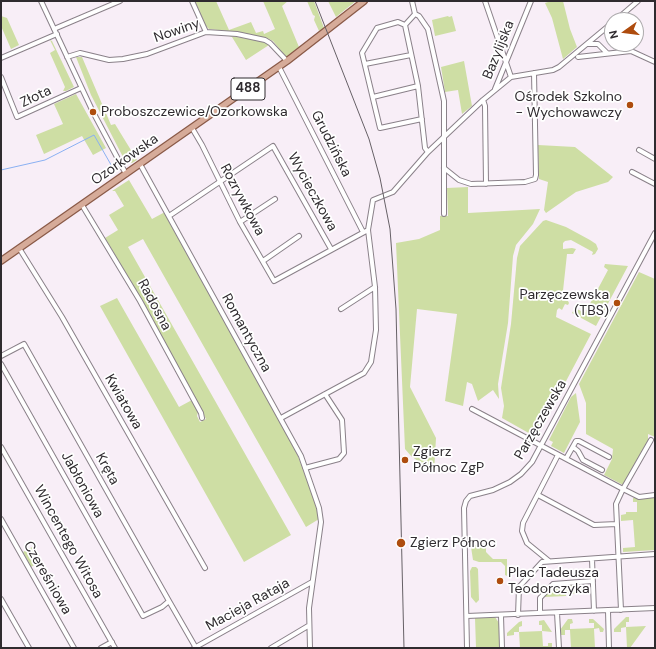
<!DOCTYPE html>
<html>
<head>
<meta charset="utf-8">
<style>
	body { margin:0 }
	#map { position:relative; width:656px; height:649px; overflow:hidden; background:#f8eef7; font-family:"DM Sans",sans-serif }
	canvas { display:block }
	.frame { position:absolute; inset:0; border:2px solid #2f2b2f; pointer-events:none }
	.north { position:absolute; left:604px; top:12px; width:40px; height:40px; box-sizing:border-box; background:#fff; border:1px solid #acaaac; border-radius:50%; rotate:256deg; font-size:11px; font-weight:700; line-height:16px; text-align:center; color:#2f2b2f }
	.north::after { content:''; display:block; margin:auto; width:14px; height:18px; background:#ae4c0e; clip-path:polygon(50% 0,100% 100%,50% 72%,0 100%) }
</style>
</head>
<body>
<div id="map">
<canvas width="656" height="649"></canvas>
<div class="frame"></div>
<div class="north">N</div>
</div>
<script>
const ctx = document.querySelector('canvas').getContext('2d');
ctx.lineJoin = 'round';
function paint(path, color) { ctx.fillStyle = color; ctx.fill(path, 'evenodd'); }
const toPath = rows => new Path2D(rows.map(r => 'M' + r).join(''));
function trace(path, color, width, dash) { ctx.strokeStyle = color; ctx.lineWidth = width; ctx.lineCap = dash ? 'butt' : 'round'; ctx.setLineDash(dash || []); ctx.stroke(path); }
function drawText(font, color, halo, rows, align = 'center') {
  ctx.font = font + ' "DM Sans",sans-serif'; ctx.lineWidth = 3.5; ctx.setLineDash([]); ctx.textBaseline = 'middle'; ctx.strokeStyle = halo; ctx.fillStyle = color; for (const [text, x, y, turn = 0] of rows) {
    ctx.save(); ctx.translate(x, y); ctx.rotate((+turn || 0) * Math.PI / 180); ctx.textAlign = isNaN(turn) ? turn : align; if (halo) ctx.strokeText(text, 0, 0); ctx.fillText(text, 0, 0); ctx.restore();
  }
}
const green = toPath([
	[195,1,216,1,229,30,251,22,256,33,263,31,264,34,275,29,263,1,288,1,282,6,299,47,286,57,273,41,267,38,237,32,209,29,206,26],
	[307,1,314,1,324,28,319,31,314,20,315,16,313,15],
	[328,1,356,1,336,17],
	[551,1,563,1,570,29,577,47,563,59,552,18,545,3],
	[1,16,7,18,19,45,11,49,1,26],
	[448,16,449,17,452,16,456,31,435,36,432,20],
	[226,35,265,42,269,45,246,60,232,37],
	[50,40,52,41,74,87,66,91,63,91,65,87,50,53,55,50],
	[76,57,82,57,111,125,115,124,137,160,132,163,128,163,123,157,91,95],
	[464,61,472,106,462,114,458,90,445,92,441,67],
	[76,94,106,148,93,155,82,136,44,154,36,135,63,124,54,104],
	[538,145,575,147,613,177,608,182,576,192,546,213,544,210,548,182,539,179],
	[129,180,152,219,165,212,169,222,295,448,318,511,319,519,306,527,143,239,128,247,291,535,244,562,100,306,117,298,179,407,192,400,198,412,197,416,200,422,206,419,152,322,142,300,105,238,118,230,109,215,124,206,115,191,112,191],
	[468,187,468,213,540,209,533,224,516,245,513,256,508,323,498,384,499,399,493,390,478,401,472,384,467,382,463,406,445,401,457,314,417,309,410,387,436,438,434,473,411,456,405,449,396,243,419,239,440,230,440,216,448,216,447,188],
	[546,220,566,227,590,240,596,244,598,249,595,254,592,255,593,252,571,240,565,241,563,243,563,249,572,248,576,249,573,254,567,254,562,300,568,301,569,303,568,305,565,304,562,310,559,308,557,310,556,317,591,334,538,434,534,436,502,418,504,406,501,388,511,324,517,258,520,246,543,221],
	[605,264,628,266,596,326,572,313,575,308,585,313,608,270,604,267],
	[639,272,655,279,655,437,648,434,648,441,623,485,604,475,612,459,613,449,586,434,586,403,579,384],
	[576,393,580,422,564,453,551,446,553,442,549,440,571,397],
	[633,498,655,498,655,550,623,552,623,548,635,547,633,520,621,521,621,515,626,514,626,512,637,512,637,502,633,502],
	[474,545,486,545,486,552,493,559,507,559,507,576,505,575,505,566,501,562,479,562,473,560,471,547],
	[34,546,32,549,33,551,36,550,42,560,31,567,23,552],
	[472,567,476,567,478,569,479,600,476,603,471,597,470,571],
	[570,584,574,584,574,587,584,587,590,593,566,594,566,596,544,597,550,591,552,593,555,589,555,586,558,588,559,585,559,588,562,588,563,585,563,588,566,588],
	[495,617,499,623,500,648,476,648,475,618],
	[626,617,629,617,629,622,626,622,626,627,646,626,630,648,627,648,626,627,621,628,621,632,614,632,614,629],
	[568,619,572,619,573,623,570,624,570,629,594,628,594,623,589,623,589,619,593,619,604,629,603,632,600,632,599,628,594,629,595,648,571,648,570,630,565,630,565,635,561,635,560,630],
	[544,620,552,632,542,631,543,646,548,646,548,643,552,643,552,648,520,648,519,632,514,632,514,635,507,636,507,633,519,622,522,621,522,626,519,627,519,632,542,631,542,625,539,625,539,621]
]);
const stream = toPath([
	[1,170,45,160,94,135,114,170]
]);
const minor = toPath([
	[41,1,93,112,126,174],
	[192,1,206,32],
	[412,1,415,14,405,25,418,86,425,148,428,152],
	[485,1,511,77],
	[415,14,419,16,428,29,444,101,444,214],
	[616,20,638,1],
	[405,25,398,22,377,28,362,53,380,128,422,119],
	[54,29,120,1],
	[587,44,598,44,607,53],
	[67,57,80,53,109,60,123,59,147,54,206,32,237,34,265,40,270,43,287,61],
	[578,57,631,51,655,62],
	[1,58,57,34],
	[365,64,411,55],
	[279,67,363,232],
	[1,77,17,117,81,88],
	[495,89,531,1],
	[373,97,418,86],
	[483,100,485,106,486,184],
	[192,128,202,145,240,222,274,281,368,230],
	[639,150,655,159],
	[140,164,301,456,319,508,321,522,309,608,310,648],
	[444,168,459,180,471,184,525,182,535,179,536,175,534,73],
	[632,172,655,184],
	[82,205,140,301,201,413,202,418],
	[169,216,273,146,331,249],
	[240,222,275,199],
	[19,248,62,317,205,568],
	[263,261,299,236],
	[341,309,375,287],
	[1,356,24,344,169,601,162,607,143,616,1,364],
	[472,409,623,489,616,504,621,610],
	[281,418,364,373,371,362,376,330,375,287,368,230,373,200,393,192,428,152,483,100,511,77,553,70,559,67,612,23],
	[651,440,623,489,639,497,655,495],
	[1,447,115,648],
	[573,447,578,451,583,460,602,470],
	[567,457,576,441,579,441,609,457],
	[305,468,339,459,344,453,342,420,325,394],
	[538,495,594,525,617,524],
	[1,519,74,648],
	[592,559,594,611],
	[549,561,527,543,522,531,523,523,558,455],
	[1,599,29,648],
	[169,601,196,648],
	[608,611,609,648],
	[540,613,540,598,553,584,593,581],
	[557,613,559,648],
	[518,615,519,587,542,562,655,554],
	[467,616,655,608],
	[501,616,502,648],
	[101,648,112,642],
	[194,648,312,582],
	[271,648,308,626],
	[467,648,464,508,466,501,470,496,493,490,510,482,521,474,532,462,655,233]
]);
const major = toPath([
	[1,261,287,61,364,1]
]);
const rail = toPath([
	[315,1,369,139,380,178,390,229,396,309,404,648]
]);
const markers = [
	[630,105,4,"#ae4c0e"],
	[93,112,4,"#ae4c0e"],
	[617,303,4,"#ae4c0e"],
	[405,460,4,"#ae4c0e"],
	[401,543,5,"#ae4c0e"],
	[500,581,4,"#ae4c0e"]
];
const shields = [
	[248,89,34]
];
const shieldNames = [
	["488",248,89]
];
const streetNames = [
	["Nowiny",177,31,-19],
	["Bazylijska",499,50,-68],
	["Złota",36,97,-25],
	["Grudzińska",331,144,63],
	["Ozorkowska",125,160,-35],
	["Wycieczkowa",312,192,61],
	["Rozrywkowa",242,200,62],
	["Radosna",154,305,62],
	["Romantyczna",246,333,61],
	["Kwiatowa",123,402,60],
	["Parzęczewska",541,420,-60],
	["Kręta",107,469,61],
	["Jabłoniowa",82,485,61],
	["Wincentego Witosa",68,542,61],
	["Czereśniowa",47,578,60],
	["Macieja Rataja",248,605,-29]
];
const poiNames = [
	["Ośrodek Szkolno",622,97,"right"],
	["- Wychowawczy",622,113,"right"],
	["Proboszczewice/Ozorkowska",101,112],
	["Parzęczewska",609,295,"right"],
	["(TBS)",609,311,"right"],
	["Zgierz",413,452],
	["Północ ZgP",413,468],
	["Zgierz Północ",410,543],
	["Plac Tadeusza",508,573],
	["Teodorczyka",508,589]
];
paint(green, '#cedea4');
trace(stream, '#8ab0f2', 1);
trace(minor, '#8a8189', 6);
trace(major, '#8a5a48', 8);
trace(minor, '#fff', 4);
trace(major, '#d6ab99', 5.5);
trace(rail, '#666066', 1);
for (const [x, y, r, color] of markers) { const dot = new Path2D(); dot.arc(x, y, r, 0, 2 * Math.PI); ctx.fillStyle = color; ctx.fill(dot); trace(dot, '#fff', 1.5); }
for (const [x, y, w] of shields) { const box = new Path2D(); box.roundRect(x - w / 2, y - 11, w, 22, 3); ctx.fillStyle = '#fff'; ctx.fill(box); trace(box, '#2f2b2f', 1); }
drawText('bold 13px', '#2f2b2f', null, shieldNames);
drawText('14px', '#2f2b2f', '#fff', streetNames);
drawText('14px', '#2f2b2f', '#fff', poiNames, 'left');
</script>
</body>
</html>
